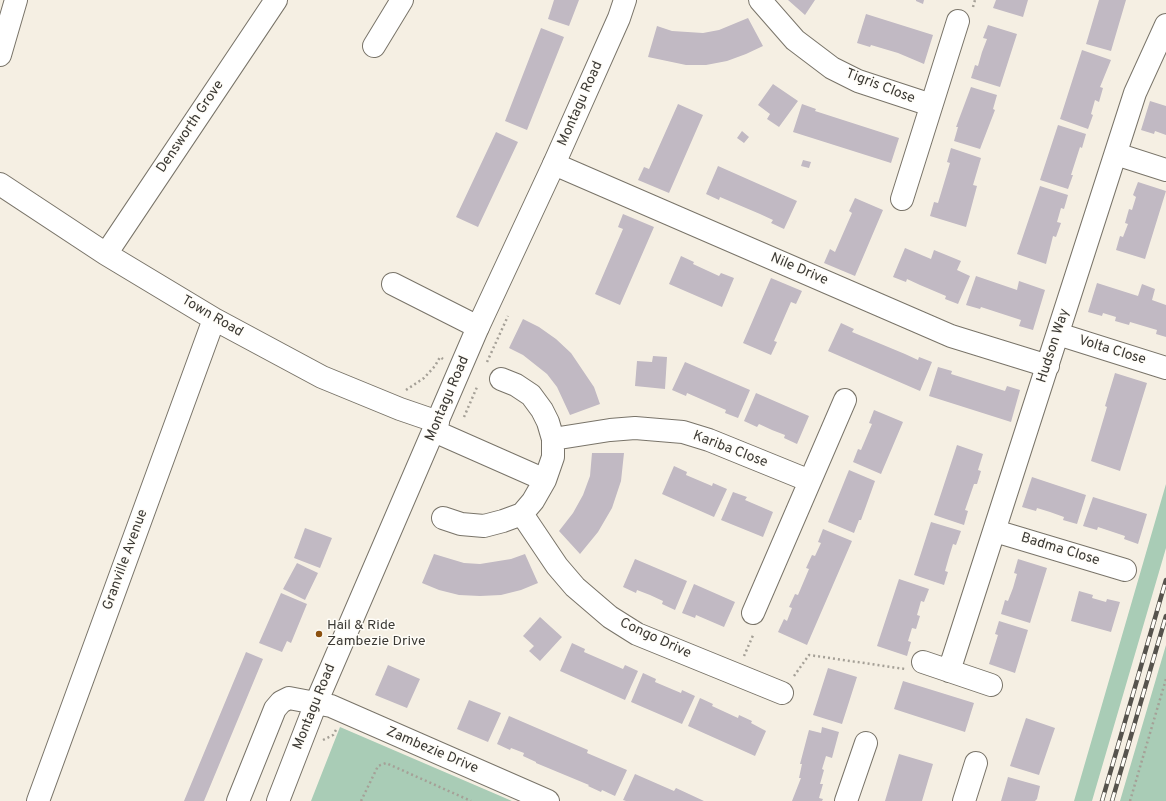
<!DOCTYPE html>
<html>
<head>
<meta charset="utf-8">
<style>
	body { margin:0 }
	canvas { display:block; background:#f5efe3 }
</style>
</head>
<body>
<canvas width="1166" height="801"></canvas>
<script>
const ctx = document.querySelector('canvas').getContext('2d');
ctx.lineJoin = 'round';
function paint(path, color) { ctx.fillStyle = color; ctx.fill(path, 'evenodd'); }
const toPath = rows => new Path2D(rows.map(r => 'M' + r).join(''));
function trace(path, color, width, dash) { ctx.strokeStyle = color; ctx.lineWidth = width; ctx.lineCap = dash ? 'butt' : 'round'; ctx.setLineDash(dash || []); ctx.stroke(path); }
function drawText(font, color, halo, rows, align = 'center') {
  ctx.font = font + ' Overpass,sans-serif'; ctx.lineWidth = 3; ctx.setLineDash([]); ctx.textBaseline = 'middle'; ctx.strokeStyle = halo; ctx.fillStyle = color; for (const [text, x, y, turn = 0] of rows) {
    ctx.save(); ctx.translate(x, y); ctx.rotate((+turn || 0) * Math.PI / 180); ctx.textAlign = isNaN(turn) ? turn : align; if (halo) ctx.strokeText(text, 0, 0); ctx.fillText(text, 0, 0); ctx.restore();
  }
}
const green = toPath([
	[1166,484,1166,548,1092,801,1074,801],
	[1166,645,1166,801,1120,801],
	[340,727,512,801,311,801]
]);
const building = toPath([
	[554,0,579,0,569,26,548,19],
	[788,0,815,0,805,15],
	[916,0,924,0,923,4,916,1],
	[996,0,1028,0,1023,17,993,8],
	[1099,0,1126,0,1111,51,1086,44],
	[866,14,933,35,924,64,898,53,871,45,870,47,857,43],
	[748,18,763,46,746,54,727,61,706,65,686,65,648,57,657,26,672,31,703,33,719,30],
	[988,25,1017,34,1000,87,971,78,975,65,978,66,982,52,987,39,983,38],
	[541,28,564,37,527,130,505,121],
	[1082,50,1111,60,1100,87,1103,88,1099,102,1095,100,1091,114,1093,115,1088,129,1060,119],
	[773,84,798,101,779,127,767,119,770,114,758,105],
	[971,87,997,95,993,109,995,110,980,149,954,141,958,127,956,127],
	[1150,101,1166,106,1166,135,1155,131,1154,134,1141,130],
	[678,104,703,115,669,193,638,180,644,167,649,169],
	[802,104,816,109,815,111,899,138,891,163,793,132],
	[1058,125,1086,134,1082,148,1080,147,1071,175,1073,175,1068,189,1040,180],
	[742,131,749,137,744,143,737,138],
	[496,132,518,142,478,227,456,217],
	[951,148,981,158,973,185,977,186,966,227,930,216,934,202,938,203,950,163,947,162],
	[803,160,811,162,809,168,801,166],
	[718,166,797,201,784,229,771,223,773,220,760,214,720,197,719,200,706,194],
	[1138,182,1166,191,1145,259,1116,250,1120,236,1123,237,1128,224,1125,223,1129,209,1132,210,1136,197,1133,195],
	[1040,186,1068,195,1064,209,1061,208,1057,222,1061,223,1056,237,1053,236,1046,264,1017,254],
	[855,198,883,210,855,276,824,263,830,249,835,252,852,213,849,211],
	[623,214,654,227,620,305,595,294,623,229,618,227],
	[905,248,931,259,934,250,961,261,957,270,970,276,958,304,945,299,946,296,920,285,907,279,906,282,893,277],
	[681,256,694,262,693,264,719,276,721,273,734,278,722,307,669,284],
	[976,276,1017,290,1019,281,1045,290,1033,330,1019,326,1021,320,981,307,980,309,966,305],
	[771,278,802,291,796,304,791,302,774,341,777,342,771,355,743,343],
	[1097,283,1138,296,1142,284,1155,289,1152,300,1166,305,1166,337,1156,334,1157,330,1130,322,1129,325,1115,321,1116,317,1103,313,1102,316,1088,312],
	[523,319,539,327,556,339,571,353,594,387,600,404,570,415,557,387,547,374,523,355,509,348],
	[841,323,854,329,852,332,905,354,918,360,919,357,932,362,920,391,828,351],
	[653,356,667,357,665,389,635,386,637,361,652,362],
	[685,362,750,390,738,418,725,413,726,410,687,393,686,396,672,390],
	[938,367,952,371,951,374,1005,391,1007,386,1020,390,1011,422,929,396],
	[1115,373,1147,383,1120,471,1091,461,1107,407,1105,406],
	[756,393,809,416,797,444,784,438,785,435,772,430,759,424,757,427,744,421],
	[874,410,903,422,881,474,853,462,858,449,861,450,872,424,869,423],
	[957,445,983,454,978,470,981,471,977,484,974,484,965,510,968,511,964,525,934,515],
	[592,453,624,453,621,481,612,508,598,532,580,554,559,531,573,513,583,495,590,476],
	[674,466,687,472,686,475,712,486,713,483,727,489,714,517,662,494],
	[849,470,875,481,861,520,859,520,854,533,828,522],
	[1032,477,1086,495,1077,524,1063,520,1064,517,1050,512,1037,508,1036,511,1022,507],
	[733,492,747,497,745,500,773,512,763,537,721,520],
	[1093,497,1147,514,1138,544,1124,539,1125,536,1098,527,1097,530,1083,526],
	[931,522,961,531,956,545,953,544,949,557,945,571,948,572,944,585,914,575],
	[305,528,332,538,320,568,294,558],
	[823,529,852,541,807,645,778,632,784,619,787,621,792,608,789,607,795,594,798,595,809,569,806,568,812,555,815,556,821,543,818,542],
	[434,554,464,563,480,564,511,559,525,554,538,583,521,590,501,595,480,596,459,595,439,590,422,583],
	[635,559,687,581,675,610,662,604,663,601,650,595,637,590,636,593,623,587],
	[1018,559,1047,568,1030,623,1001,614,1005,600,1008,601,1013,588,1017,574,1014,573],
	[297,563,318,573,305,600,283,589],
	[899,579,929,589,924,602,921,601,917,615,920,616,916,629,912,628,908,641,911,642,907,656,877,646],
	[694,584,735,602,724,627,696,615,695,618,682,613],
	[1079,591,1093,595,1092,598,1106,602,1107,599,1120,602,1111,632,1071,621],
	[281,593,307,604,291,643,287,641,282,652,259,643],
	[540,617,562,637,540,661,529,651,534,646,523,636],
	[999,621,1028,630,1015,673,989,664,998,635,995,634],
	[572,643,585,649,584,652,623,669,625,665,638,671,625,700,560,671],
	[246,652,263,659,204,801,184,801],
	[388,665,420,679,407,708,375,695],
	[828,668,857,677,842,724,813,715],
	[643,673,656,679,655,682,681,693,682,690,695,696,682,724,631,702],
	[903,681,974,703,965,732,894,709],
	[700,698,713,704,712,706,738,718,739,715,752,721,751,723,766,731,755,756,688,726],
	[469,700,501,713,488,742,457,729],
	[509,716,588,750,587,753,627,770,615,796,602,790,601,792,588,786,589,785,536,763,536,762,523,756,524,753,511,748,510,750,497,744],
	[1026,718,1055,728,1039,775,1010,766],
	[822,727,839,732,832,758,826,756,822,769,824,770,820,784,823,784,819,798,823,799,822,801,792,801,801,778,799,778,802,764,800,764,809,730,821,733],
	[899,754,933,764,922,801,885,801],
	[635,774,674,791,676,788,704,801,626,801,623,800],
	[1008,777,1040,786,1037,799,1035,801,1001,801]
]);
const path = toPath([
	[973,7,975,0],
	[487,362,508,316],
	[406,390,424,378,435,366,440,357,443,359],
	[464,417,477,387],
	[744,656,754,633],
	[794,676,809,655,905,669],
	[323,740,333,735,336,730],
	[361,801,378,766,386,763,471,801],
	[1130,801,1166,679]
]);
const minor = toPath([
	[760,0,795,40,832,68,858,81,931,105],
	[374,46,402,0],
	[0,55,16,0],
	[1116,154,1166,170],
	[554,164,951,336,1048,366],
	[0,184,106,254,214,319,322,377,400,409,438,422],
	[902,199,958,21],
	[106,254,276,0],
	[393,284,478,327],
	[1058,334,1166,368],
	[434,431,545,480],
	[553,439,610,430,635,428,683,432,709,440,810,481],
	[522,514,557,566,575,587,610,617,637,634,782,693],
	[443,518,461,524,484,526,503,521,522,514,533,501,545,480,553,457,553,439,548,422,542,410,531,395,516,385,501,379],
	[995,531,1125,570],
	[753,613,845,400],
	[923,662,991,685],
	[949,671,1135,93,1166,25],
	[38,801,214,319],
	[238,801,275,709,281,702,289,698,331,706,548,801],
	[846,801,866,743],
	[964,801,976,763]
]);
const major = toPath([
	[278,801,316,703,478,327,554,164,619,18,625,0]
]);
const rail = toPath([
	[1102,801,1166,580],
	[1112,801,1166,616]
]);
const markers = [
	[319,634,4,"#8c510f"]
];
const streetNames = [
	["Tigris Close",880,87,21],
	["Montagu Road",581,104,-66],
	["Densworth Grove",191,127,-56],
	["Nile Drive",799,270,23],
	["Town Road",212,317,30],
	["Hudson Way",1054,346,-72],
	["Volta Close",1112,351,17],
	["Montagu Road",448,399,-67],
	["Kariba Close",730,450,21],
	["Badma Close",1060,550,17],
	["Granville Avenue",126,560,-70],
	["Congo Drive",655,639,25],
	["Montagu Road",315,707,-68],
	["Zambezie Drive",432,751,23]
];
const poiNames = [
	["Hail & Ride",327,626],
	["Zambezie Drive",327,642]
];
paint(green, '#a9ccb6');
paint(building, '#c1b9c3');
trace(minor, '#797469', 24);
trace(major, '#797469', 24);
trace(path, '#a5a097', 2.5, [2, 3]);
trace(minor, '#fff', 22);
trace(major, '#fff', 22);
trace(rail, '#56534d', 4.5);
trace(rail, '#fffdf8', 3, [9]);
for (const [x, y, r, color] of markers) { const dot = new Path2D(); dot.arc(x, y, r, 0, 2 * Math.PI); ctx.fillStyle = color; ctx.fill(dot); trace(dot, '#fffdf8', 1.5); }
drawText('14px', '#3b3934', '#fffdf8', streetNames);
drawText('14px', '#3b3934', '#fffdf8', poiNames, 'left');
</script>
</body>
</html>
